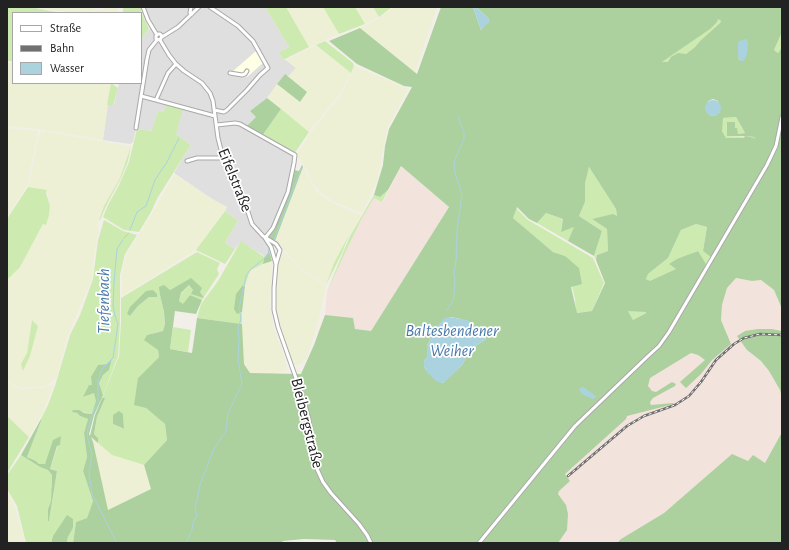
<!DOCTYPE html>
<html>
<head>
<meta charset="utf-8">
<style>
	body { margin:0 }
	#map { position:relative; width:789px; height:550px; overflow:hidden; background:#f2efe9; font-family:"Alegreya Sans",sans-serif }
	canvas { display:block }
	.frame { position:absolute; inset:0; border:8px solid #222; pointer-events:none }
	.legend { position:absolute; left:12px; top:12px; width:130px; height:72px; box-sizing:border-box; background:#fff; border:1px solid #a7a7a7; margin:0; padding:5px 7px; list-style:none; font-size:12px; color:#222 }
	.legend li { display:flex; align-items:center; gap:8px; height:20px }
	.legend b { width:20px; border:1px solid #a7a7a7 }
</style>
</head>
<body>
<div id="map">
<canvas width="789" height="550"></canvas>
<div class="frame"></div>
<ul class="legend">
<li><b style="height:5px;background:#fff"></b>Straße</li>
<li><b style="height:5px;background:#707070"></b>Bahn</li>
<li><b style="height:11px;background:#aad3df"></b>Wasser</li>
</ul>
</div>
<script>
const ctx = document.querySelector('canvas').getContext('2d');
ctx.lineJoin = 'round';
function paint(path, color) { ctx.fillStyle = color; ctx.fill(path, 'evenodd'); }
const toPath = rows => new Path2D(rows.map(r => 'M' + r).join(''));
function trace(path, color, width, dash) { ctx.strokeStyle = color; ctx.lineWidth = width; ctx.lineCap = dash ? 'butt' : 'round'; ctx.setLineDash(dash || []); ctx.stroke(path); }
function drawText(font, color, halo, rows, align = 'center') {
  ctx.font = font + ' "Alegreya Sans",sans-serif'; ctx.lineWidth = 3.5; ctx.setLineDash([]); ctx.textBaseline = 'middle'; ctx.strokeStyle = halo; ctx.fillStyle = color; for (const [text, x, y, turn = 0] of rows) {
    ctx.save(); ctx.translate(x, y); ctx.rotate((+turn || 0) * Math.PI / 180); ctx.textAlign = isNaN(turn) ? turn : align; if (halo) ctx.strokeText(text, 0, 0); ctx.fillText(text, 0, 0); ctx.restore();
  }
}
const residential = toPath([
	[144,7,265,7,289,47,279,52,283,60,286,60,296,68,288,77,284,75,267,98,250,111,256,117,262,136,296,157,296,159,288,192,268,238,270,243,268,253,264,258,263,255,241,242,235,249,225,243,238,221,225,211,227,207,212,199,174,173,191,145,176,134,164,112,158,111,153,131,136,129,133,142,130,144,103,140,107,105,114,105,119,83,141,83,141,39,152,26,146,13]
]);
const education = toPath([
	[256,51,263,63,247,77,245,74,232,72]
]);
const military = toPath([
	[401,166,449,207,371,331,317,335,325,315,327,291,361,220,374,198,383,202],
	[736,278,752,281,761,280,774,290,782,309,782,331,774,329,758,329,747,350,761,361,769,371,780,390,782,398,782,432,765,463,728,459,664,513,621,539,617,543,532,543,564,466,651,376,691,353,698,355,706,360,727,333,721,320,722,305,727,288]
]);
const farmland = toPath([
	[37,7,88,7,97,10,117,7,118,13,69,13],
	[286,7,323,7,339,34,309,47],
	[355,7,373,7,379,17,365,24],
	[394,7,437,7,415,73,360,28,376,20],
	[316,45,351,73,339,95,309,132,267,98,277,84,300,102,307,92,288,77,296,68,286,60],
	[7,63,13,63,13,83,111,83,103,140,38,129,7,126],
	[355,66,408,89,387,129,377,182,362,213,334,202,320,192,312,182,305,167,296,155,311,132,340,96],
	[7,128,38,131,28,182,26,188,7,217],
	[42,131,131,146,120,178,104,206,97,225,99,228,95,249,92,279,68,335,56,379,45,386,21,388,7,381,7,276,9,277,20,267,43,224,46,225,50,206,47,190,28,187,39,135],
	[32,320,38,326,30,356,23,370,21,364,27,353],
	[303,167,316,191,332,203,359,214,361,216,344,244,326,285,307,273,275,241],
	[175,174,212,199,227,207,196,250,122,296,122,273,126,255,153,212,162,195],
	[282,252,285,253,307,274,326,286,318,323,307,358,301,364,294,365,279,326,275,308,277,264],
	[272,261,270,305,274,329,285,359,287,370,275,374,250,373,244,364,242,312,247,276,251,270],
	[7,382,18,388,24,389,42,388,54,384,43,413,29,437,7,416],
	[90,436,112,455,144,465,151,489,108,511],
	[7,492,15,507,25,543,7,543]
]);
const grass = toPath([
	[7,7,30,7,61,13,13,13,13,61,7,61],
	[123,7,141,7,141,11,139,13,123,13],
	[265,7,286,7,309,47,283,60,279,52,289,47],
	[323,7,355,7,365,24,339,34],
	[373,7,392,7,379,17],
	[142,14,149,29,141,39,141,15],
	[718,19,721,21,720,23,700,41,695,47,686,54,682,54,668,62,662,62,699,36],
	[782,32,782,47,778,53,774,50],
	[325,41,353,63,354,66,351,73,316,45],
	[111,83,118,88,113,106,107,105],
	[167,104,183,109,176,134,191,145,158,197,151,212,139,232,124,230,103,217,108,205,119,185,129,162,137,129,152,131,158,111,164,112],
	[281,109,309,132,294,154,262,136],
	[736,117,745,133,727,136,754,137,757,141,745,138,726,138,722,131,722,118],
	[131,146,128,161,121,178,107,204,100,220,99,220,104,206,120,178],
	[589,167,616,209,617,217,592,219,607,229,608,251,597,255,596,260,594,256,602,231,579,216,585,202,585,184],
	[28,187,47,190,46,193,50,206,49,215,46,225,43,224,20,267,9,278,7,276,7,219],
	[388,190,382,202,374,198,361,220,327,291,350,236,374,195,380,197],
	[516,208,528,220,593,258,604,283,592,311,576,313,575,299,565,256,553,252,513,218],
	[225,211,238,221,225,243,235,249,225,264,196,250],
	[546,213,563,219,561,231,575,226,568,241,537,223],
	[104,220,123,231,137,235,125,254,120,275,120,323,118,356,115,364,103,395,99,383,103,375,109,370,111,359,107,364,102,364,92,385,84,397,94,392,97,401,92,414,73,410,73,412,77,413,80,416,88,419,84,433,87,457,83,471,93,501,87,518,76,522,73,543,67,542,68,537,73,528,53,536,51,543,26,543,17,506,7,489,7,475,21,455,40,467,48,470,52,475,51,487,52,488,51,501,48,509,49,521,57,471,50,469,61,436,45,464,39,464,36,461,27,457,41,421,41,419,48,405,55,386,70,335,80,315,93,279,98,240],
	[696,224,707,227,703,251,711,256,706,264,697,251,670,265,677,269,649,282,646,278,648,274,668,258,681,230],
	[349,235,342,253,326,285,334,263],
	[241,241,263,256,264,258,263,264,251,270,249,273,245,286,242,286,236,294,237,314,242,312,242,324,197,318,201,304,218,281],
	[197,252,220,263,217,269,219,274,202,300,190,295,183,305,179,301,181,294,189,285,193,290,203,297,191,279,160,295,164,312,165,324,163,331,147,335,158,350,159,357,138,378,146,408,165,424,167,440,144,465,112,455,98,443,98,438,94,434,97,417,104,399,102,398,119,356,121,322,121,298],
	[153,290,149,297,138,306,130,316,127,314],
	[123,414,124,428,123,429,113,424],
	[629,310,647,312,633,320,628,311],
	[32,320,38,326,30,356,23,371,21,364,27,353],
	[173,327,191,330,188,352,170,349],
	[7,416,29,437,7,473]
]);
const forest = toPath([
	[441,7,473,7,481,30,489,19,476,7,782,7,782,32,774,50,778,53,782,47,782,309,774,290,761,280,752,281,736,278,727,288,722,305,721,320,731,344,712,360,701,374,686,388,680,382,705,360,698,355,691,353,650,378,648,386,652,391,656,392,672,382,676,384,675,386,653,398,650,402,651,405,673,403,674,404,627,416,626,419,565,474,570,481,559,491,558,494,566,505,568,514,567,530,558,543,535,543,534,542,533,543,337,543,335,540,304,539,283,541,281,543,51,543,53,536,67,515,73,519,73,528,68,537,67,542,73,543,76,522,87,518,93,501,83,471,87,457,84,433,88,419,80,416,77,413,72,412,73,410,79,410,84,413,92,414,96,401,94,393,83,397,89,385,92,385,91,377,98,365,107,364,112,358,109,370,103,375,99,383,103,395,94,415,89,434,90,436,95,415,102,398,105,398,97,417,94,434,98,438,98,443,91,437,93,442,108,510,151,489,144,465,167,440,165,424,146,408,134,405,138,378,159,357,158,350,144,340,147,335,163,331,165,324,164,312,160,295,159,287,164,285,170,290,191,278,202,288,200,292,204,298,191,294,193,290,189,285,181,293,179,301,183,304,190,295,202,300,196,314,175,311,170,349,192,353,197,318,242,324,244,364,250,373,301,374,314,345,325,315,353,318,355,329,371,331,449,207,401,166,388,190,380,197,374,195,383,165,385,146,389,129,412,87,404,86,357,64,329,41,360,28,417,74],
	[718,19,721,21,720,23,700,41,695,47,686,54,678,53,671,57,668,62,662,62,710,29,717,22],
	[747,41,747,53,739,60,738,47],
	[713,99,718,101,720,112,714,116,711,116,708,101],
	[736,117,745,133,738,134,737,128,735,128,735,122,727,122,727,136,744,136,754,137,756,140,754,138,745,136,744,138,726,138,722,131,723,118],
	[589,167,616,209,617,216,613,214,592,219,607,229,608,251,597,255,596,260,605,283,592,311,577,313,571,287,582,284,579,268,565,256,553,252,513,218,517,207,529,219,537,223,546,213,563,219,561,232,574,227,568,241,594,256,602,231,579,216,585,202,585,184],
	[696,224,707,227,703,251,711,257,697,287,696,287,706,264,698,251,677,259,669,264,676,269,650,281,646,279,648,274,668,258,681,230],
	[628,311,646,312,646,313,633,320],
	[450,317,461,319,485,335,486,339,471,349,462,365,443,383,425,369,424,361,427,357,427,346,436,327],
	[285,74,307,92,300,102,277,84],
	[267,98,281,109,262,136,246,127,256,117,250,111],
	[302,165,303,167,275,241,270,240,268,238,269,236,273,229,288,192,294,170,299,171],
	[268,247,272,261,263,264,264,258,268,253],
	[242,286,245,286,242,312,237,314,234,309,236,294],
	[153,290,157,294,157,297,149,297,138,306,130,316,127,314,130,307,146,291],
	[758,329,772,329,782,331,782,398,780,390,769,371,761,361,747,350,737,336,745,331],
	[119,411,123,414,124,429,113,424,113,415],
	[41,419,41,421,27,457,36,461,39,464,45,464,53,440,61,436,60,445,57,446,50,469,57,471,49,521,48,521,48,509,51,501,52,475,48,470,40,467,21,455],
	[782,432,782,543,617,543,621,539,664,513,732,454,748,461,753,455,765,463]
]);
const water = toPath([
	[473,7,476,7,489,19,490,22,485,25,481,30],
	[745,39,747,40,748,43,747,53,745,59,743,61,740,61,738,55,738,42],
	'705 108a8 8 0 1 1 16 0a8 8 0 1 1-16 0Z',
	[449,317,467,320,483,333,486,339,471,349,462,365,445,382,441,383,436,381,426,371,424,365,424,361,427,356,427,346,436,327,445,318],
	[583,387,596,396,596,397,593,399,582,394,579,390,580,388]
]);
const stream = toPath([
	[130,230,137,212,146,206,155,180,167,162,179,138],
	[124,238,129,233],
	[274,240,302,166],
	[447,310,453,300,454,294,455,281,454,272,456,261,457,231,462,194,455,173,454,162,464,139,464,132,459,120,458,116],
	[117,543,92,494,89,474,92,454,89,444,87,433,91,418,98,401,98,381,102,369,113,358,118,324,115,316,113,306,114,282,117,249,123,240],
	[186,543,192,530,193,522,197,516,195,509,200,485,213,451,222,436,226,431,228,413,242,384,238,359,239,340,238,328,241,319,239,308,246,276,250,270,268,255,269,250]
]);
const minor = toPath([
	[143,7,148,20,157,35],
	[191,7,190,13,192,14],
	[210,7,238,26,253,41,268,68,260,75,247,90,227,110,224,112,214,110],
	[162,37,178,27,199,7],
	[160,40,162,36,160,34,158,34,156,36,156,39,160,40,169,55,176,64,184,71,202,83,210,93,213,101,218,138,223,158,226,165,239,185,252,224,263,236,276,244,280,250,276,264],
	[230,73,242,75,245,74,247,71],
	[141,96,215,116],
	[156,100,168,73,176,64],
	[217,125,235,123,240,124,295,155,294,163,288,192,273,228,265,238],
	[136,128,147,59,149,50,157,40],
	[187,161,197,158,223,158],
	[265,238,271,247,276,264,274,288,274,310,278,327,304,401,309,420,313,455,317,469,323,482,331,493,359,524,367,535,371,543],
	[479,543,575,426,647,357,659,346,669,332,767,165,776,146,782,117]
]);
const rail = toPath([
	[568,476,627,426,644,416,675,405,689,396,701,382,716,360,734,344,744,338,760,334,782,335]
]);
const streetNames = [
	["Eifelstraße",235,180,68],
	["Bleibergstraße",307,423,76]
];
const waterNames = [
	["Tiefenbach",104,301,-90],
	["Baltesbendener",452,331],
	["Weiher",452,351]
];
paint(residential, '#e0dfdf');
paint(education, '#ffffe5');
paint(military, '#f3e3dd');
paint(farmland, '#eef0d5');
paint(grass, '#cdebb0');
paint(forest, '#add19e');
paint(water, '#aad3df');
trace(stream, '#aad3df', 1);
trace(minor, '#a9a9a9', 5);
trace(minor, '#fff', 3);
trace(rail, '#707070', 2.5);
trace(rail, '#fff', 1, [3]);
drawText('16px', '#222', '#fff', streetNames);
drawText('italic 17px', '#4a7aab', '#fff', waterNames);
</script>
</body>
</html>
